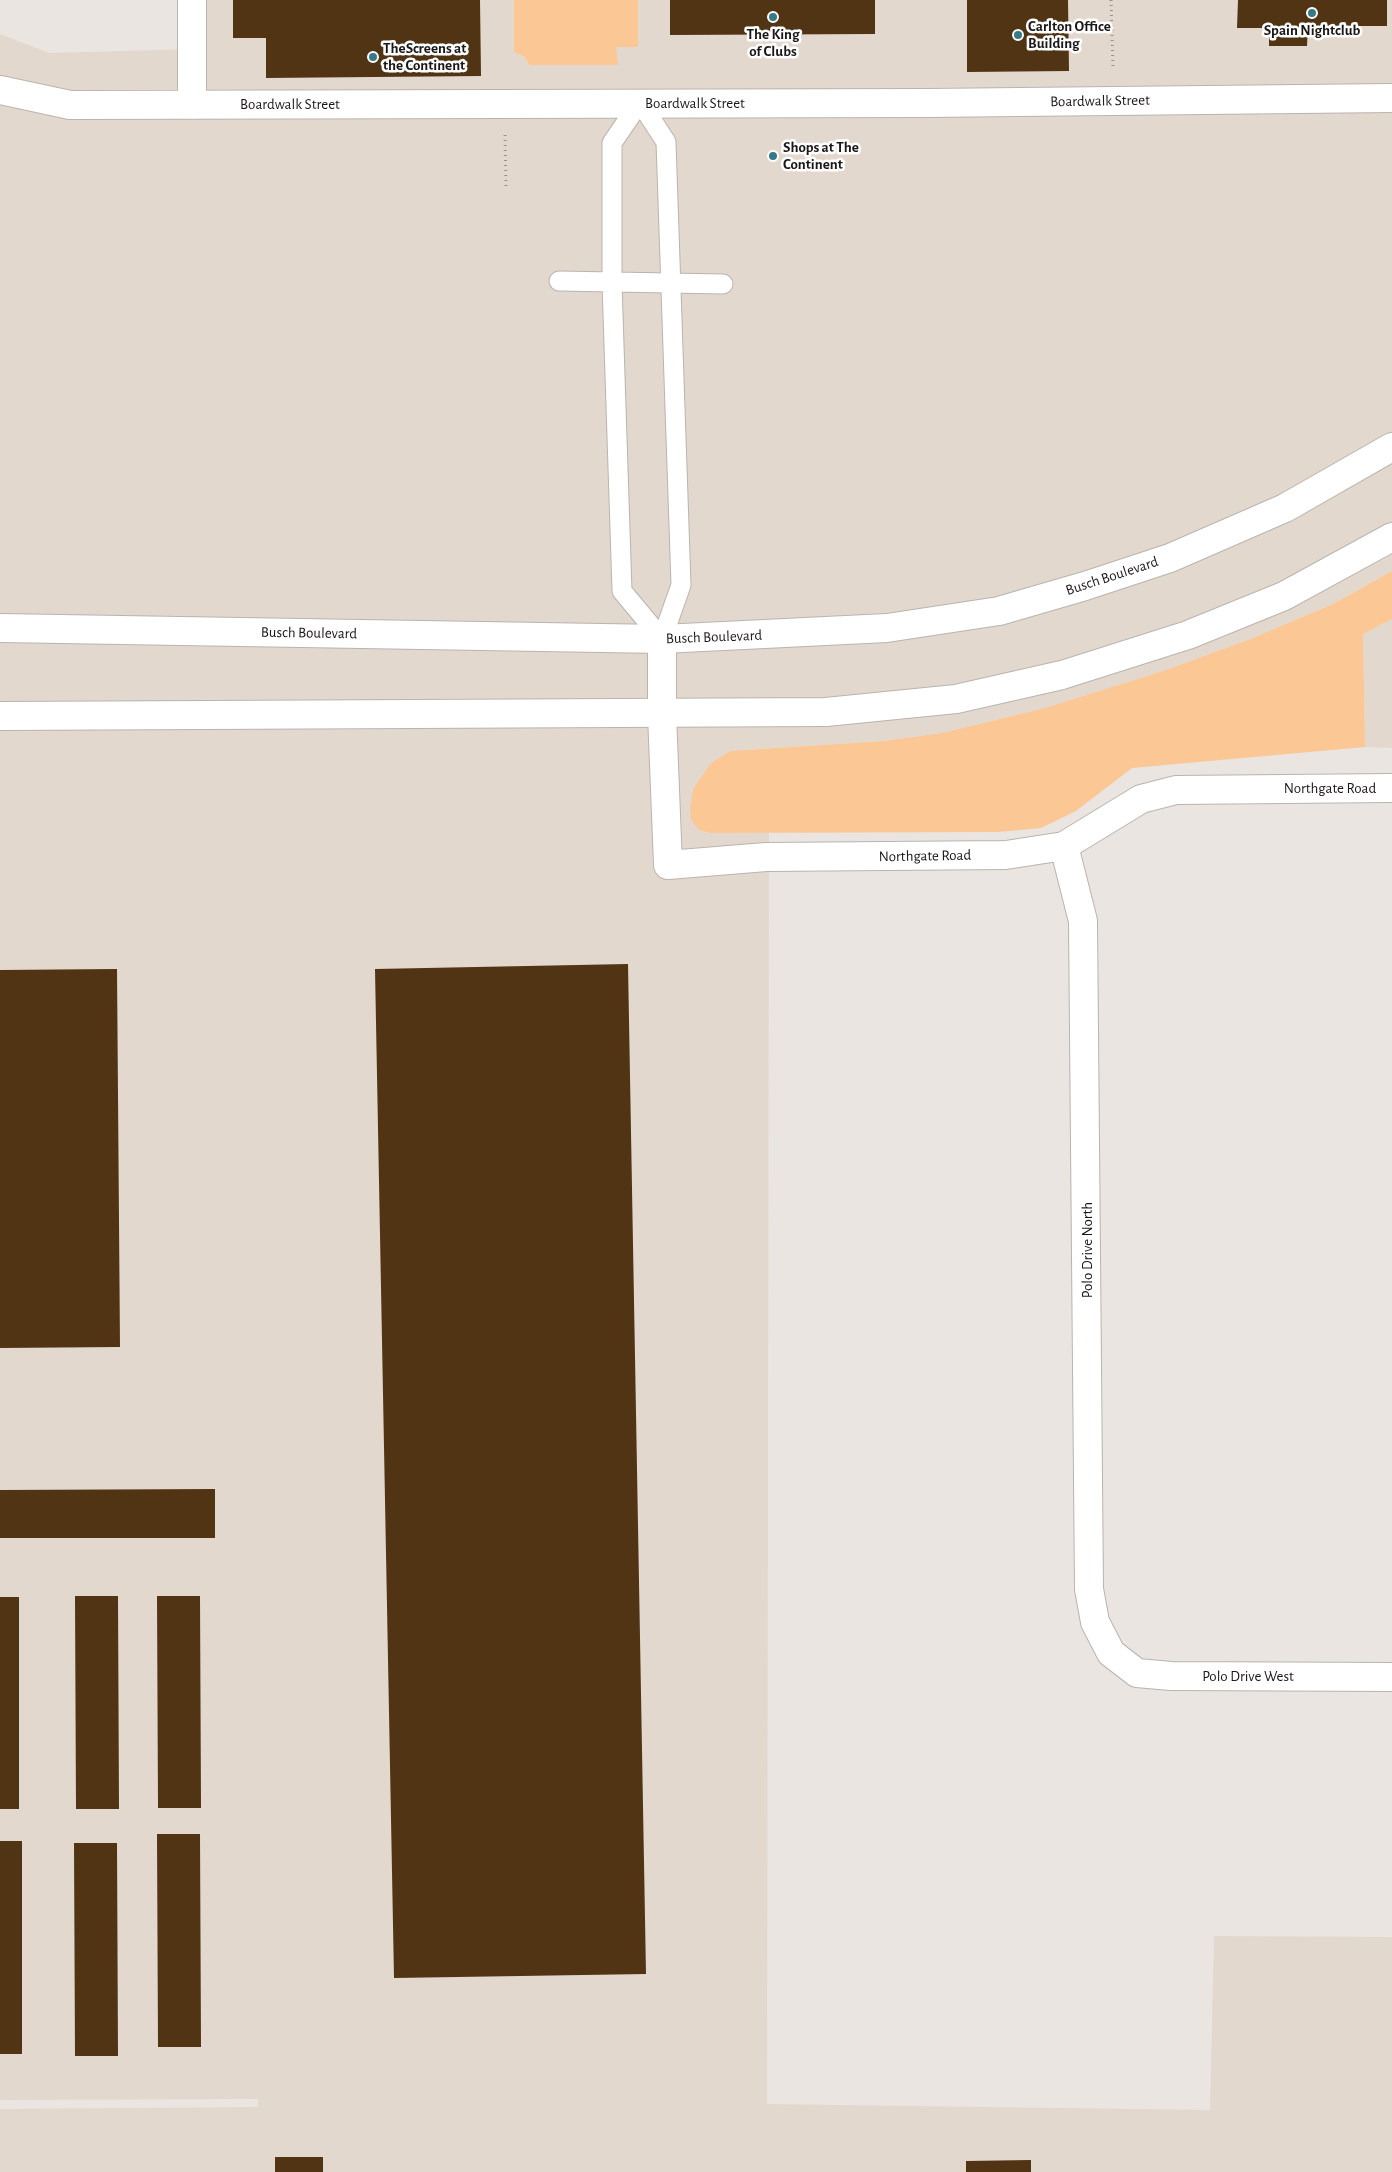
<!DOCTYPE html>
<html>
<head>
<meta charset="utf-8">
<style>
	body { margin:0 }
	canvas { display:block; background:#eae5e0 }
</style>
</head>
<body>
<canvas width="1392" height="2172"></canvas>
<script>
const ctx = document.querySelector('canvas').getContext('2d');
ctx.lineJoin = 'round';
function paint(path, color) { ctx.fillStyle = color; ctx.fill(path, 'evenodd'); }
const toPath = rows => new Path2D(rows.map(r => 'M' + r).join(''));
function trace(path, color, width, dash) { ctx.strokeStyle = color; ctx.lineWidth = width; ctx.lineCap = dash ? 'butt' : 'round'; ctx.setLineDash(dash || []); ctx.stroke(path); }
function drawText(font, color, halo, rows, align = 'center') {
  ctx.font = font + ' "Alegreya Sans",sans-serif'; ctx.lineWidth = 5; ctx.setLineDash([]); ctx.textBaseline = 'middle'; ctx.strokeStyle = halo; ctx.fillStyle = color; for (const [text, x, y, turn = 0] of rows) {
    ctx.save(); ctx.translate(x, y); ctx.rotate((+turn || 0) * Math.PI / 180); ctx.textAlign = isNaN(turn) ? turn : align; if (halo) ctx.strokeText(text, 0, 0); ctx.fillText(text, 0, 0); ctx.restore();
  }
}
const built = toPath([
	[192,0,1392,0,1392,571,1333,604,1248,640,1163,671,1045,708,942,733,884,741,730,751,711,763,693,789,711,833,769,833,767,2104,1210,2110,1214,1936,1392,1937,1392,2172,0,2172,0,2109,258,2107,258,2099,0,2100,0,34,49,53,192,49],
	[1392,619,1392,748,1365,747,1363,634]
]);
const green = toPath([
	[514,0,638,0,638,47,616,47,618,65,529,65,525,57,514,52],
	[1392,571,1392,619,1363,634,1365,747,1132,768,1076,811,1041,828,999,832,711,833,699,830,691,820,690,809,693,789,711,763,730,751,884,741,942,733,1045,708,1163,671,1248,640,1333,604]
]);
const building = toPath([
	[233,0,480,0,481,76,266,78,266,38,233,38],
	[670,0,875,0,875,34,670,35],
	[967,0,1068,0,1069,71,967,72],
	[1238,0,1387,0,1387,26,1308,26,1307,46,1269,46,1269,28,1237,28],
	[628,964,646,1974,394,1978,375,969],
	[117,969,120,1347,0,1348,0,970],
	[215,1489,215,1538,0,1538,0,1490],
	[75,1596,118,1596,119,1809,76,1809],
	[157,1596,200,1596,201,1808,158,1808],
	[0,1597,19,1597,19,1809,0,1809],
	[157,1834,200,1834,201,2047,158,2047],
	[0,1841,22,1841,22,2054,0,2054],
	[74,1843,117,1843,118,2056,75,2056],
	[275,2157,323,2157,323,2172,275,2172],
	[1031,2160,1031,2172,966,2172,966,2161]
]);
const path = toPath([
	[1111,0,1113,69],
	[505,135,506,188]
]);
const lane = toPath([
	[640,102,666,142,681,585,662,639,622,591,612,283,612,143,640,102],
	[559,281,723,284]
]);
const street = toPath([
	[192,0,192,105],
	[0,90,70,105,928,103,1392,98],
	[662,639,662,714,668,865,766,857,1006,855,1064,846,1141,799,1176,790,1392,788],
	[1064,846,1083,921,1089,1589,1095,1622,1111,1653,1137,1673,1171,1676,1392,1677]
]);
const secondary = toPath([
	[0,628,662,639,887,628,999,611,1085,586,1170,558,1285,508,1392,447],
	[0,716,826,712,956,699,1062,675,1188,635,1284,596,1392,537]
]);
const markers = [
	[1312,13,5,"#367989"],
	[773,17,5,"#367989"],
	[1018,35,5,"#367989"],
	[373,57,5,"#367989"],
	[773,156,5,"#367989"]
];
const poiNames = [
	["Carlton Office",1028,26],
	["Building",1028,43],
	["Spain Nightclub",1312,30,"center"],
	["The King",773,34,"center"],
	["of Clubs",773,51,"center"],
	["TheScreens at",383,48],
	["the Continent",383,65],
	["Shops at The",783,147],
	["Continent",783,164]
];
const streetNames = [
	["Boardwalk Street",1100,101,-1],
	["Boardwalk Street",695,103],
	["Boardwalk Street",290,104],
	["Busch Boulevard",1112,576,-18],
	["Busch Boulevard",309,633,1],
	["Busch Boulevard",714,637,-2],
	["Northgate Road",1330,788],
	["Northgate Road",925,856,-1],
	["Polo Drive North",1087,1250,-90],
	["Polo Drive West",1248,1676]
];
paint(built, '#e3d8ce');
paint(green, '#fbc795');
paint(building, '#503414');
trace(lane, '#b9b4af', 21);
trace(street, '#b9b4af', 30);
trace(secondary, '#b9b4af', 30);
trace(path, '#96928f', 3, [1, 4]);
trace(lane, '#fff', 19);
trace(street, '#fff', 28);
trace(secondary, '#fff', 28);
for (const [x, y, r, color] of markers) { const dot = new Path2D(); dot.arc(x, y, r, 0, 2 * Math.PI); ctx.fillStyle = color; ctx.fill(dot); trace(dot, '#fff', 2); }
drawText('bold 15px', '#1b1917', '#fff', poiNames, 'left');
drawText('15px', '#1b1917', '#fff', streetNames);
</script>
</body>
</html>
